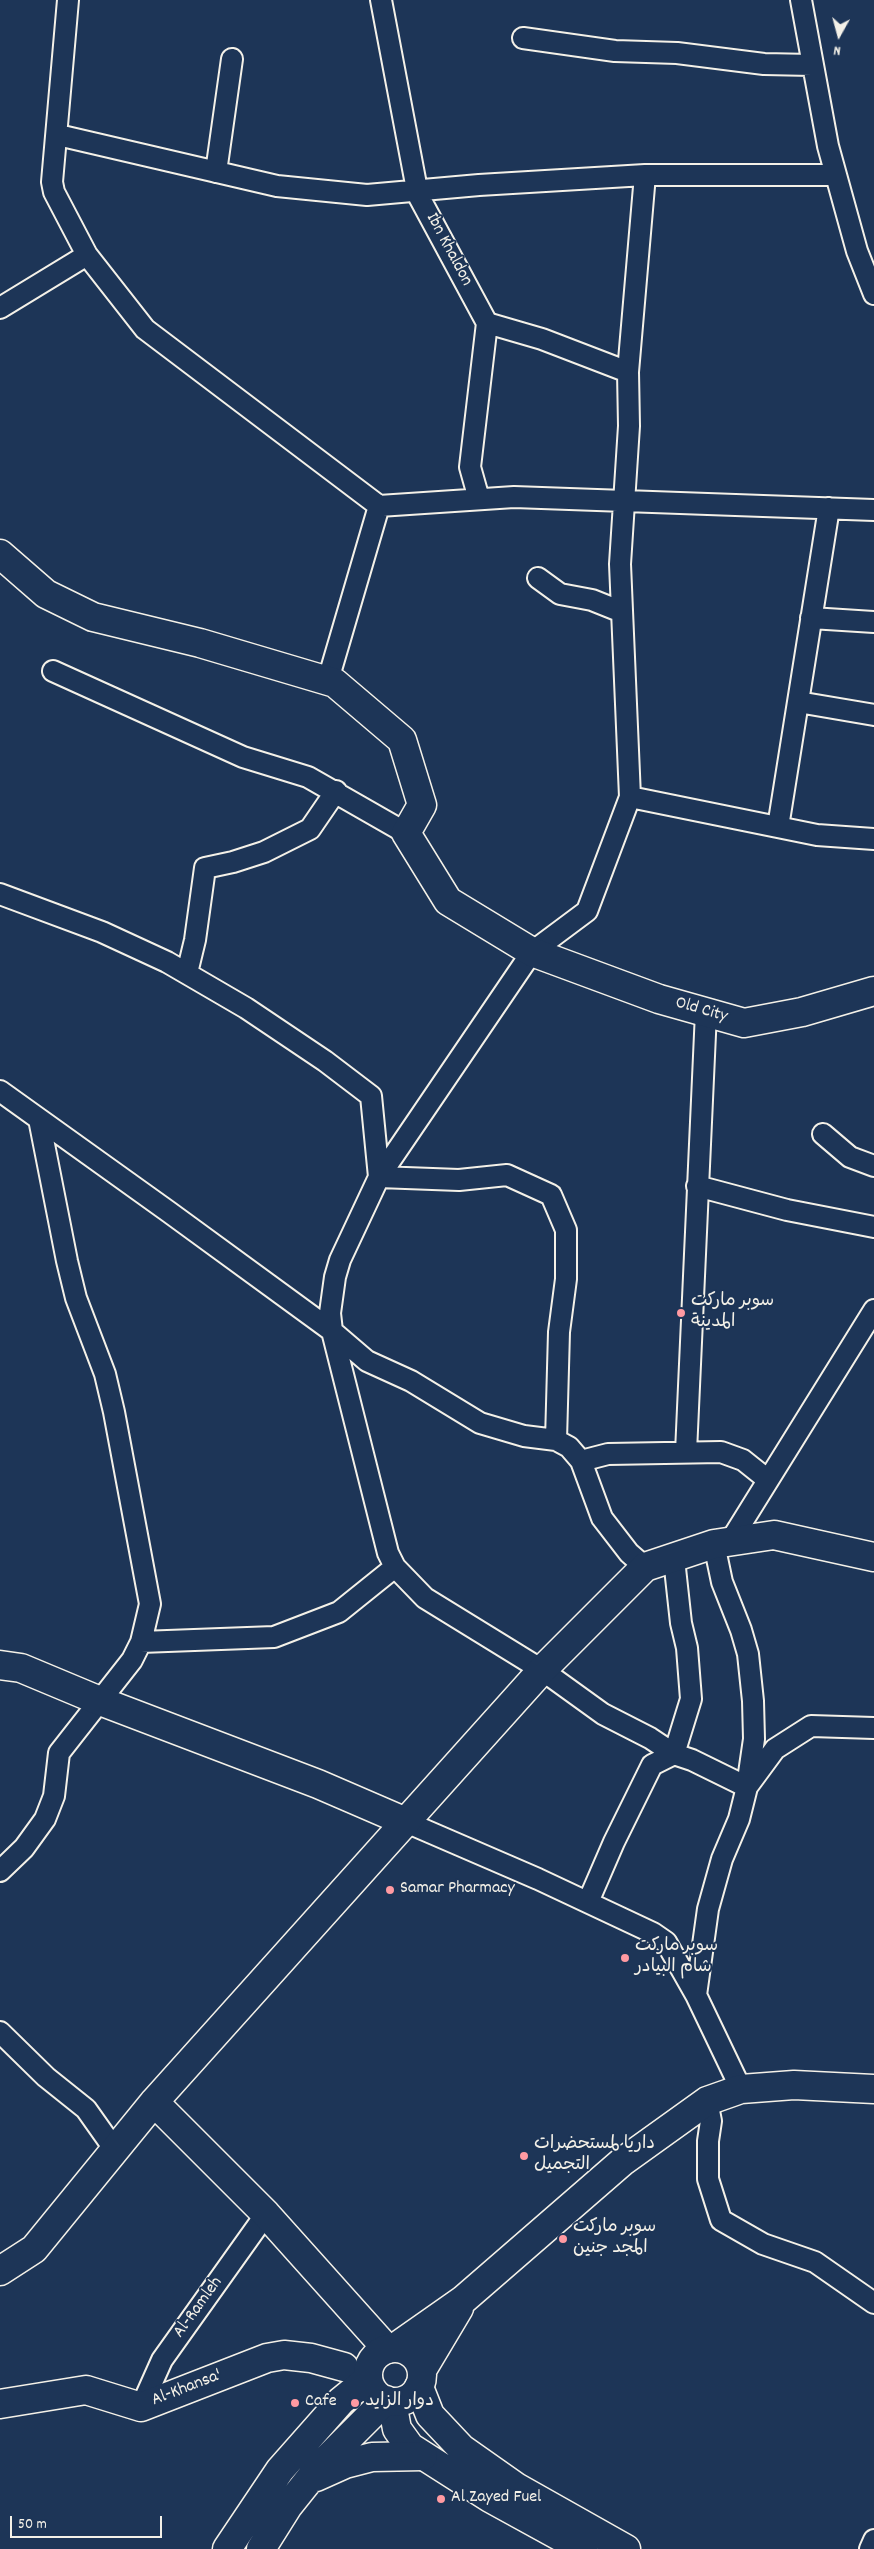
<!DOCTYPE html>
<html>
<head>
<meta charset="utf-8">
<style>
	body { margin:0 }
	#map { position:relative; width:874px; height:2549px; overflow:hidden; background:#1d3557; font-family:Dekko,sans-serif }
	canvas { display:block }
	.north { position:absolute; left:814px; top:10px; width:50px; height:50px; -webkit-text-stroke:4px #1d3557; paint-order:stroke; rotate:187deg; font-size:14px; font-weight:700; line-height:20px; text-align:center; color:#f4f1e8 }
	.north::after { content:''; display:block; margin:auto; width:18px; height:22px; background:#f4f1e8; clip-path:polygon(50% 0,100% 100%,50% 72%,0 100%) }
	.scale { position:absolute; left:10px; top:2516px; width:152px; height:22px; box-sizing:border-box; border:2px solid #f4f1e8; border-top:0; padding-left:6px; font-size:15px; line-height:18px; white-space:nowrap; color:#f4f1e8; -webkit-text-stroke:4px #1d3557; paint-order:stroke }
</style>
</head>
<body>
<div id="map">
<canvas width="874" height="2549"></canvas>
<div class="north">N</div>
<div class="scale">50 m</div>
</div>
<script>
const ctx = document.querySelector('canvas').getContext('2d');
ctx.lineJoin = 'round';
const toPath = rows => new Path2D(rows.map(r => 'M' + r).join(''));
function trace(path, color, width, dash) { ctx.strokeStyle = color; ctx.lineWidth = width; ctx.lineCap = dash ? 'butt' : 'round'; ctx.setLineDash(dash || []); ctx.stroke(path); }
function drawText(font, color, halo, rows, align = 'center') {
  ctx.font = font + ' Dekko,"Playpen Sans Arabic",sans-serif'; ctx.lineWidth = 4; ctx.setLineDash([]); ctx.textBaseline = 'middle'; ctx.strokeStyle = halo; ctx.fillStyle = color; for (const [text, x, y, turn = 0] of rows) {
    ctx.save(); ctx.translate(x, y); ctx.rotate((+turn || 0) * Math.PI / 180); ctx.textAlign = isNaN(turn) ? turn : align; if (halo) ctx.strokeText(text, 0, 0); ctx.fillText(text, 0, 0); ctx.restore();
  }
}
const street = toPath([
	[68,0,52,182,54,192,87,255,145,329,379,506],
	[381,0,418,195,487,323,470,467,479,499],
	[801,0,828,146,857,251,874,294],
	[523,38,615,51,677,53,764,64,812,65],
	[58,135,277,186,367,195,479,185,645,175,836,175],
	[216,172,232,59],
	[645,175,628,372,629,426,620,564,630,797,587,911,532,952,379,1177,340,1260,335,1277,330,1313,332,1331,388,1553,395,1567,425,1598,542,1670,603,1714,650,1738,674,1754,692,1760,747,1787,775,1749,811,1726,874,1728],
	[0,308,87,255],
	[487,323,542,339,628,372],
	[538,578,560,594,592,600,622,612],
	[811,618,874,622],
	[53,671,243,757,308,777,406,833],
	[328,680,379,506,514,497,874,510],
	[798,702,874,715],
	[630,797,817,835,874,839],
	[778,827,829,508],
	[0,894,102,932,167,962,246,1008,325,1061,371,1096,379,1177,459,1180,507,1175,551,1195,566,1230,566,1279,559,1332,556,1440],
	[187,973,195,940,205,868,233,862,264,852,310,829,336,791],
	[0,1091,169,1212,332,1331,367,1361,411,1381,480,1423,524,1436,556,1440,569,1447,581,1461,602,1518,629,1553,645,1567],
	[823,1134,850,1157,874,1166],
	[697,1186,787,1210,874,1227],
	[686,1452,706,1012],
	[581,1461,608,1454,721,1452,743,1460,768,1480],
	[731,1540,874,1310],
	[141,1642,274,1637,339,1612,395,1567],
	[406,1822,538,1879,653,1933,666,1942,696,1995,741,2089],
	[0,1871,24,1848,45,1819,54,1796,59,1753,132,1660,141,1642,150,1604,114,1412,105,1374,76,1298,67,1261,39,1119],
	[588,1902,614,1842,652,1765,674,1754,691,1699,687,1648,681,1623,674,1559],
	[696,1995,708,1909,722,1859,739,1819,747,1787,754,1739,753,1701,748,1654,741,1630,722,1582,714,1544],
	[0,2032,46,2077,86,2109,115,2150],
	[707,2101,711,2121,708,2141,708,2179,721,2220,763,2244,815,2262,874,2303],
	[141,2407,162,2360,266,2214],
	[870,2549,874,2540]
]);
const secondary = toPath([
	[0,554,46,594,93,617,200,643,335,683,402,740,422,805,406,833,448,901,532,952,659,999,744,1023,802,1012,874,991],
	[0,1665,21,1668,100,1701,318,1784,406,1822],
	[154,2102,266,2214,387,2349],
	[0,2271,34,2249,154,2102,542,1670,645,1567,714,1544,774,1535,874,1557],
	[419,2387,430,2415,462,2449,516,2487,626,2549],
	[392,2402,397,2429,410,2447,490,2498,583,2549],
	[0,2404,86,2390,141,2407,267,2358,284,2355,311,2358,344,2367]
]);
const primary = toPath([
	[396,2347,463,2300,622,2162,707,2101,741,2089,794,2085,874,2089],
	'368 2375a27 27 0 1 1 54 0a27 27 0 1 1-54 0Z',
	[422,2370,459,2308],
	[316,2477,345,2464,372,2457,423,2456],
	[227,2549,280,2470,341,2401,368,2379],
	[261,2549,288,2506,320,2466,386,2400]
]);
const markers = [
	[681,1313,5,"#ff9aa2"],
	[390,1890,5,"#ff9aa2"],
	[625,1958,5,"#ff9aa2"],
	[524,2156,5,"#ff9aa2"],
	[563,2239,5,"#ff9aa2"],
	[295,2403,5,"#ff9aa2"],
	[355,2403,5,"#ff9aa2"],
	[441,2499,5,"#ff9aa2"]
];
const streetNames = [
	["Ibn Khaldon",448,250,62],
	["Old City",701,1011,16],
	["Al-Ramleh",199,2308,-54],
	["Al-Khansa'",187,2389,-21]
];
const poiNames = [
	["سوبر ماركت",691,1303],
	["المدينة",691,1324],
	["Samar Pharmacy",400,1890],
	["سوبر ماركت",635,1948],
	["شام البيادر",635,1969],
	["داريا لمستحضرات",534,2146],
	["التجميل",534,2167],
	["سوبر ماركت",573,2229],
	["المجد جنين",573,2250],
	["Cafe",305,2403],
	["دوار الزايد",365,2403],
	["Al Zayed Fuel",451,2499]
];
trace(street, '#f4f1e8', 24);
trace(secondary, '#f4f1e8', 31);
trace(primary, '#f4f1e8', 31);
trace(street, '#1d3557', 20);
trace(secondary, '#1d3557', 28);
trace(primary, '#1d3557', 28);
for (const [x, y, r, color] of markers) { const dot = new Path2D(); dot.arc(x, y, r, 0, 2 * Math.PI); ctx.fillStyle = color; ctx.fill(dot); trace(dot, '#1d3557', 2); }
drawText('18px', '#f4f1e8', '#1d3557', streetNames);
drawText('18px', '#f4f1e8', '#1d3557', poiNames, 'left');
</script>
</body>
</html>
